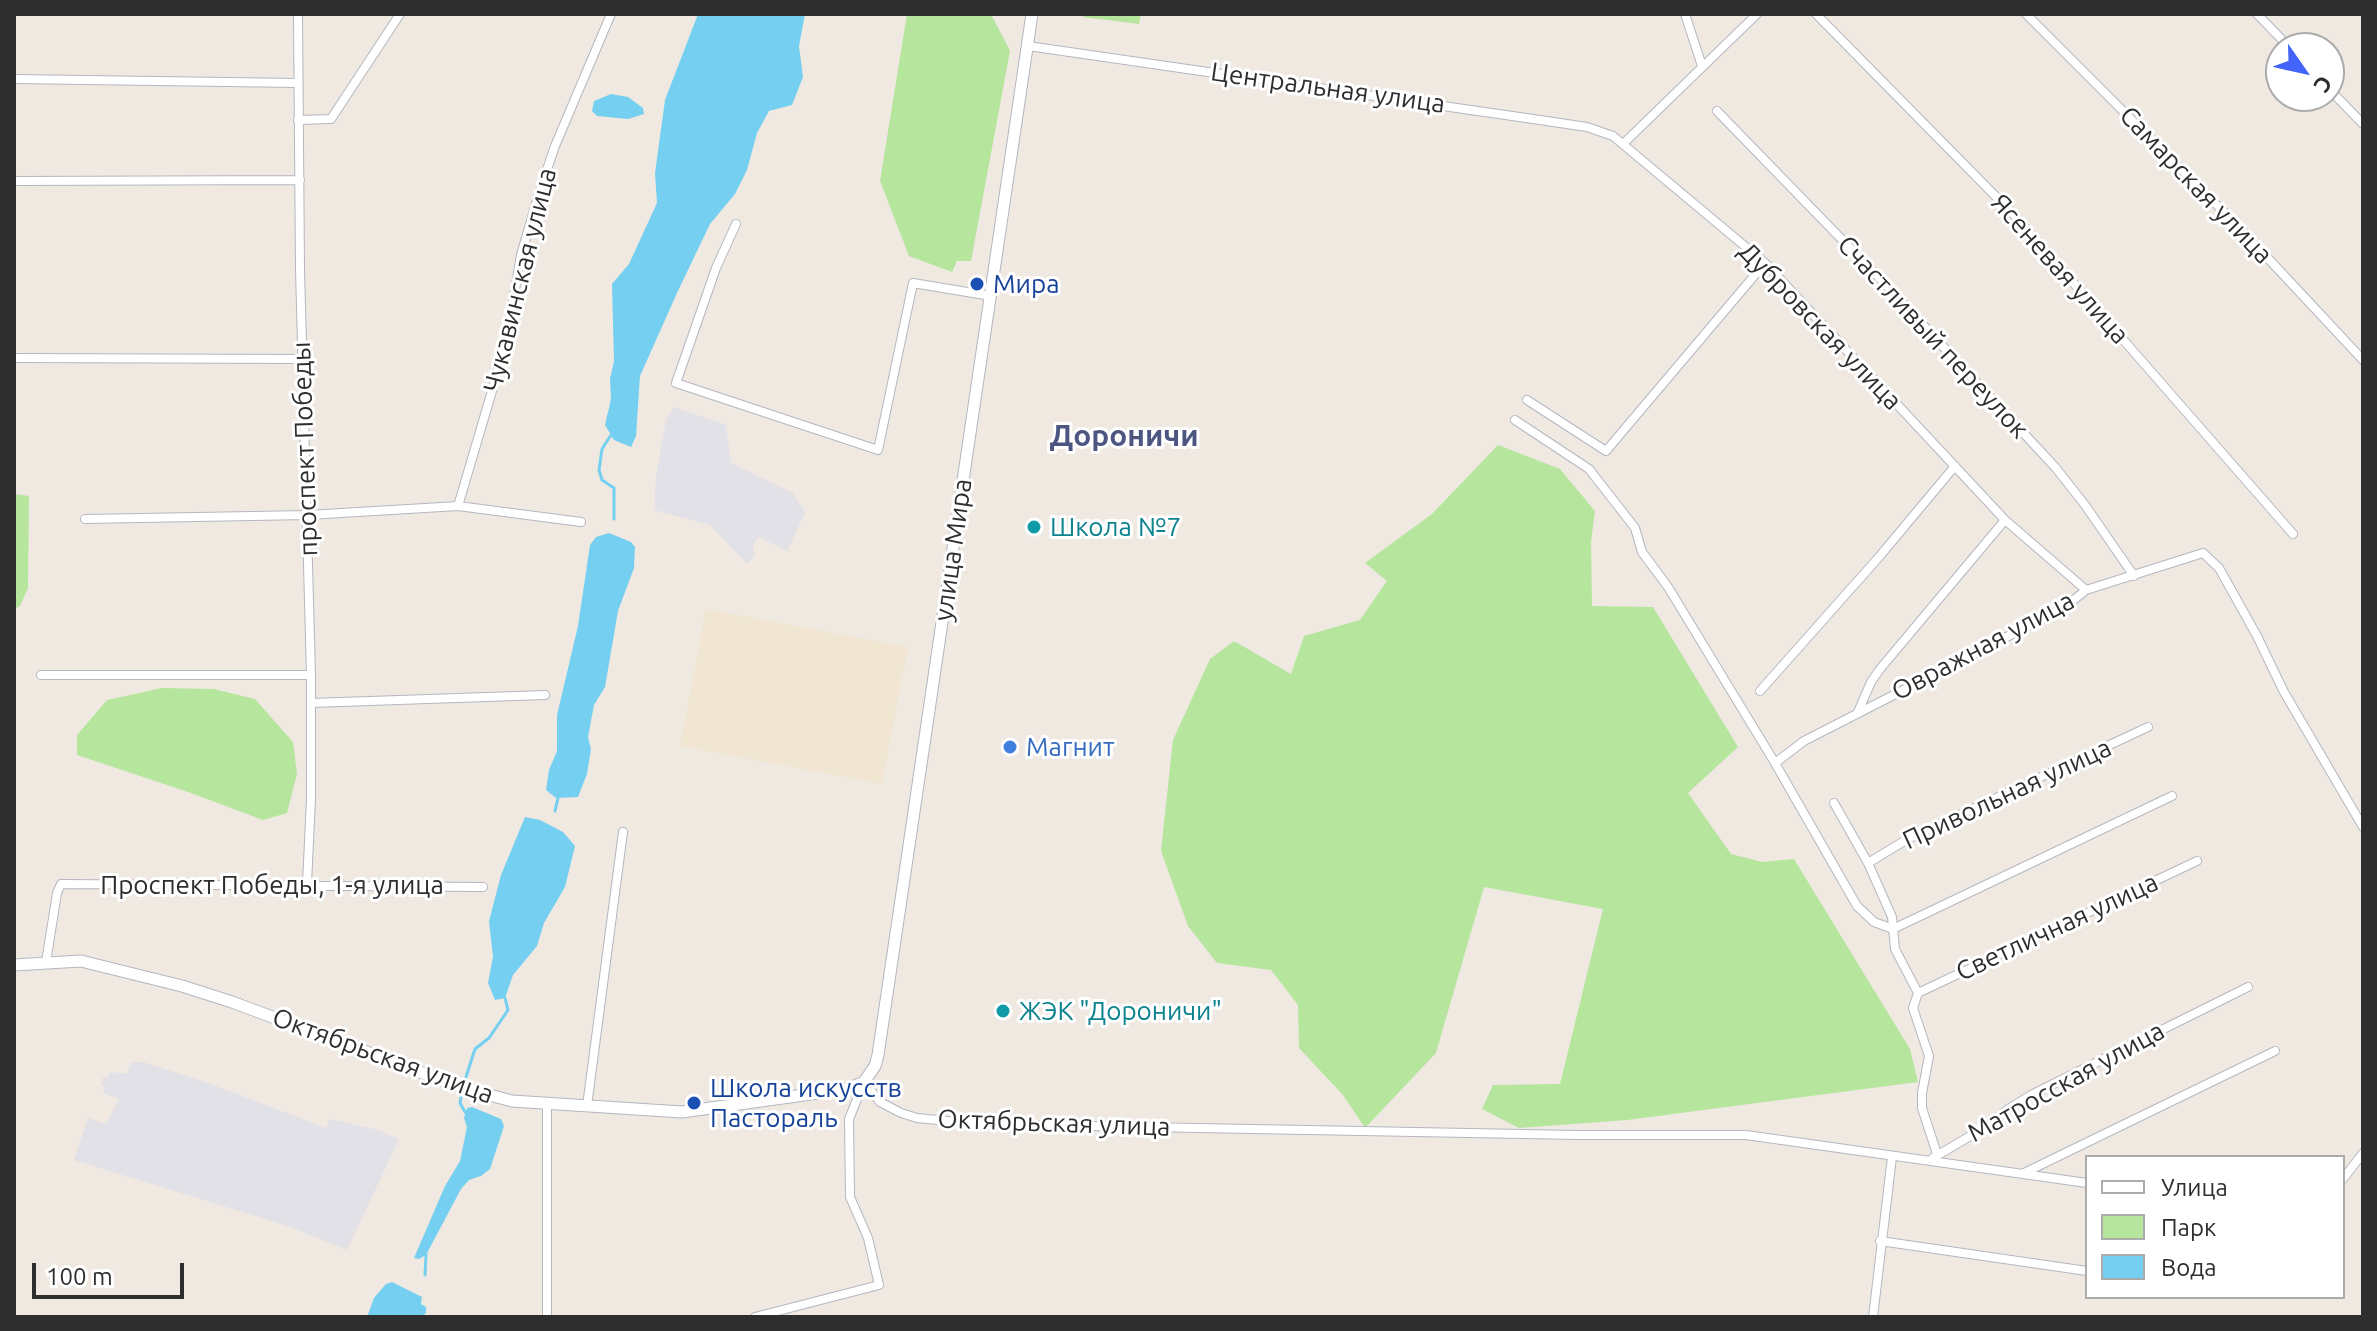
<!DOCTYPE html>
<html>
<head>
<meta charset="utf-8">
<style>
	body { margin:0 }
	#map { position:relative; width:2377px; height:1331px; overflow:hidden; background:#efe9e1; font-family:Ubuntu,sans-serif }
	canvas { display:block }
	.frame { position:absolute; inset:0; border:16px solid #2e2e2e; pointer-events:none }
	.legend { position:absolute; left:2085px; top:1155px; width:260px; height:144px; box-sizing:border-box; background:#fff; border:2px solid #ababab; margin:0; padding:10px 14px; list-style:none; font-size:24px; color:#2e2e2e }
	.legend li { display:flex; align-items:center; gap:16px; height:40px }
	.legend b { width:40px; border:2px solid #ababab }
	.north { position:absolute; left:2265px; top:32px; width:80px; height:80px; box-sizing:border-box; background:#fff; border:2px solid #ababab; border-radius:50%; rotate:124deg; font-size:22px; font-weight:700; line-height:32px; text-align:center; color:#2e2e2e }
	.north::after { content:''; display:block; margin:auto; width:28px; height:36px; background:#4264fb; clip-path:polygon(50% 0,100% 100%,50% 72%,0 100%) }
	.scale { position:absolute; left:32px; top:1263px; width:152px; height:36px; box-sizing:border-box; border:4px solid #2e2e2e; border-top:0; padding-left:10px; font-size:24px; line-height:28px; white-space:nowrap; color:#2e2e2e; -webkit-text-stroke:6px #fff; paint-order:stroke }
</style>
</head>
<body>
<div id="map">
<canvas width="2377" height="1331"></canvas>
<div class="frame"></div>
<ul class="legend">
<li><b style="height:10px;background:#fff"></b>Улица</li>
<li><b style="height:22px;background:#b6e59e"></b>Парк</li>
<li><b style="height:22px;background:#75cff0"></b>Вода</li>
</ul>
<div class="north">С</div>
<div class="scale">100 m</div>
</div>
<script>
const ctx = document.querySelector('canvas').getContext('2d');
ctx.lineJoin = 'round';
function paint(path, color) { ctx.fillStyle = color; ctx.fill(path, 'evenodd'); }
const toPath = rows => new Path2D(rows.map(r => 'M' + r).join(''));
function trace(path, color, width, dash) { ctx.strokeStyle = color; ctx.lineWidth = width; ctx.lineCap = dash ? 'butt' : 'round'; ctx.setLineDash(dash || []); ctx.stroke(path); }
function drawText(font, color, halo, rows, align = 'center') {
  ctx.font = font + ' Ubuntu,sans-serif'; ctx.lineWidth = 6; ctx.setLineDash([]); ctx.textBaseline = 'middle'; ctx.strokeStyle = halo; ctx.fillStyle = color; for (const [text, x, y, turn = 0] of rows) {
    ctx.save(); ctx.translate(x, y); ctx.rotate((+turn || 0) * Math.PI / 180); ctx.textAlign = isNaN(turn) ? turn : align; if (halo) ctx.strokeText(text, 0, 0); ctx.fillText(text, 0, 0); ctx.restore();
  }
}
const industrial = toPath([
	[674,407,726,425,731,463,793,493,805,513,787,551,759,537,753,545,755,556,747,564,710,525,654,510,656,477,666,419],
	[131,1062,143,1062,211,1084,326,1128,330,1119,378,1130,399,1139,347,1250,288,1226,74,1160,88,1118,106,1124,119,1099,103,1093,105,1087,101,1085,103,1077,108,1078,110,1072,127,1074]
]);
const education = toPath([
	[706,609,908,647,882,784,680,746]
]);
const green = toPath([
	[907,14,991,14,1010,51,971,261,957,261,952,272,909,256,880,181],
	[1083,14,1141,14,1139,24,1083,17],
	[1498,445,1560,469,1595,511,1591,542,1592,606,1653,607,1738,747,1688,793,1731,854,1762,862,1794,859,1910,1049,1918,1082,1627,1120,1519,1128,1482,1109,1493,1085,1560,1084,1603,909,1484,887,1436,1053,1365,1128,1343,1095,1299,1048,1298,1005,1271,970,1217,963,1188,926,1161,851,1173,740,1210,659,1234,641,1291,674,1304,636,1360,620,1387,581,1365,563,1432,514],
	[14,494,29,496,28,588,20,606,14,609],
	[162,688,214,689,255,699,293,742,297,774,287,813,263,820,191,793,77,755,77,735,107,700]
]);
const water = toPath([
	[698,14,805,14,799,46,803,77,792,105,769,111,757,133,747,170,735,194,710,224,677,293,640,376,636,436,631,447,614,440,605,425,611,399,610,379,614,361,612,284,629,264,657,203,655,173,665,100],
	[611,94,628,97,643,108,644,114,628,119,597,116,592,111,594,101],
	[609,533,631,542,635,547,634,568,618,611,605,687,594,705,588,737,591,749,587,774,578,797,556,798,546,790,549,770,557,751,557,715,578,626,590,545,596,537],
	[525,817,540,820,563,832,575,846,565,887,544,923,537,946,513,975,505,998,495,1000,488,983,493,957,489,921,501,875],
	[472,1107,501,1119,504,1126,490,1169,481,1176,469,1180,461,1189,426,1255,419,1259,414,1258,445,1186,460,1161,467,1127,464,1118,467,1108],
	[392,1282,422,1297,421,1304,426,1307,426,1313,421,1317,367,1317,374,1298,386,1284]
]);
const stream = toPath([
	[611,435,602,449,599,470,602,480,614,488,614,519],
	[555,811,558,798],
	[465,1080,475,1049,489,1038,508,1010,505,998],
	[461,1097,460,1103,465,1112],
	[425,1275,426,1255]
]);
const street = toPath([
	[298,14,300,270,311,675,311,798,307,884],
	[1685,14,1702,66],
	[1816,14,2015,216,2293,534],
	[2026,14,2235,223,2363,360],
	[2257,14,2290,48],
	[1028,46,1533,119,1587,127,1613,136,1765,263,2005,520,2086,590],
	[14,79,298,83],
	[2329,89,2363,124],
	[1717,111,1886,285,2055,467,2085,505,2134,576],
	[298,120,331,119,400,14],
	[1624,143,1757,14],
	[14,181,300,180],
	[736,224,716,268,676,383,878,450,913,283,991,296],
	[14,358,303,359],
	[1527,400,1606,451,1765,263],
	[1515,420,1589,469,1635,528,1642,552,1668,587,1775,763,1857,906,1874,922,1893,929,2172,796],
	[458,506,505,347,521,255,540,190,555,146,611,14],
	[85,519,308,515,458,506,581,522],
	[41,675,311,675],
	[1760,691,1879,557,1955,466],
	[311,703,545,695],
	[1858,712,1871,682,1880,669,2005,520],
	[1775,763,1804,741,2065,607,2086,590,2203,553,2219,568,2257,636,2284,692,2363,827],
	[1834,803,1868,863,1892,917,1895,949,1918,993,1913,1008,1929,1056,1922,1093,1922,1108,1937,1154],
	[1868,863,1906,840,2148,727],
	[46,962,57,893,61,884,483,887],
	[1918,993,2197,861],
	[864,1082,880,1102,901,1113,917,1118,980,1124,1578,1135,1746,1135,2087,1183],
	[547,1104,547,1317],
	[587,1106,623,832],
	[1933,1158,1982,1129,2010,1108,2033,1094,2248,987],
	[2024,1173,2275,1051],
	[2343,1179,2363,1153],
	[1880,1241,2087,1271],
	[755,1317,879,1285,868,1238,850,1197,849,1119,864,1082],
	[1873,1317,1892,1157]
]);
const secondary = toPath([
	[14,965,81,961,182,986,232,1002,460,1087,512,1101,682,1112,847,1089,864,1082,875,1066,878,1055,1032,14]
]);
const markers = [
	[977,284,8,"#1a4fb4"],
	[1034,527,8,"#0f9aa8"],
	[1010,747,8,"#3f7fe0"],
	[1003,1011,8,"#0f9aa8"],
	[694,1103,8,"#1a4fb4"]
];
const streetNames = [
	["Центральная улица",1328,88,8],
	["Самарская улица",2196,185,46],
	["Ясеневая улица",2060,269,48],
	["Чукавинская улица",520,280,-76],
	["Дубровская улица",1820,326,46],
	["Счастливый переулок",1933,337,47],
	["проспект Победы",305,449,-92],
	["улица Мира",953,550,-82],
	["Овражная улица",1983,646,-28],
	["Привольная улица",2007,794,-25],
	["Проспект Победы, 1-я улица",272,885],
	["Светличная улица",2057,927,-25],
	["Октябрьская улица",383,1056,20],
	["Матросская улица",2066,1082,-29],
	["Октябрьская улица",1054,1123,2]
];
const transitNames = [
	["Мира",993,284],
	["Школа искусств",710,1088],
	["Пастораль",710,1118]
];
const cultureNames = [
	["Школа №7",1050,527],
	["ЖЭК \"Дороничи\"",1019,1011]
];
const shopNames = [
	["Магнит",1026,747]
];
const quarterNames = [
	["Дороничи",1124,436]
];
paint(industrial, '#e3e1e8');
paint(education, '#f0e6d1');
paint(green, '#b6e59e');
paint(water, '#75cff0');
trace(stream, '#75cff0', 3);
trace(street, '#b4b7c1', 10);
trace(secondary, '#b4b7c1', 13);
trace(street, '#fff', 8);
trace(secondary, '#fff', 11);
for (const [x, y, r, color] of markers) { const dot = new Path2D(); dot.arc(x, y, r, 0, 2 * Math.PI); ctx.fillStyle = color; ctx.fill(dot); trace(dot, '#fff', 3); }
drawText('26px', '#2e2e2e', '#fff', streetNames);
drawText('26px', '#164399', '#fff', transitNames, 'left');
drawText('26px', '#0d838f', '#fff', cultureNames, 'left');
drawText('26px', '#366cbe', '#fff', shopNames, 'left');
drawText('bold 30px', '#4d5680', '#fff', quarterNames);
</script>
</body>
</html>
